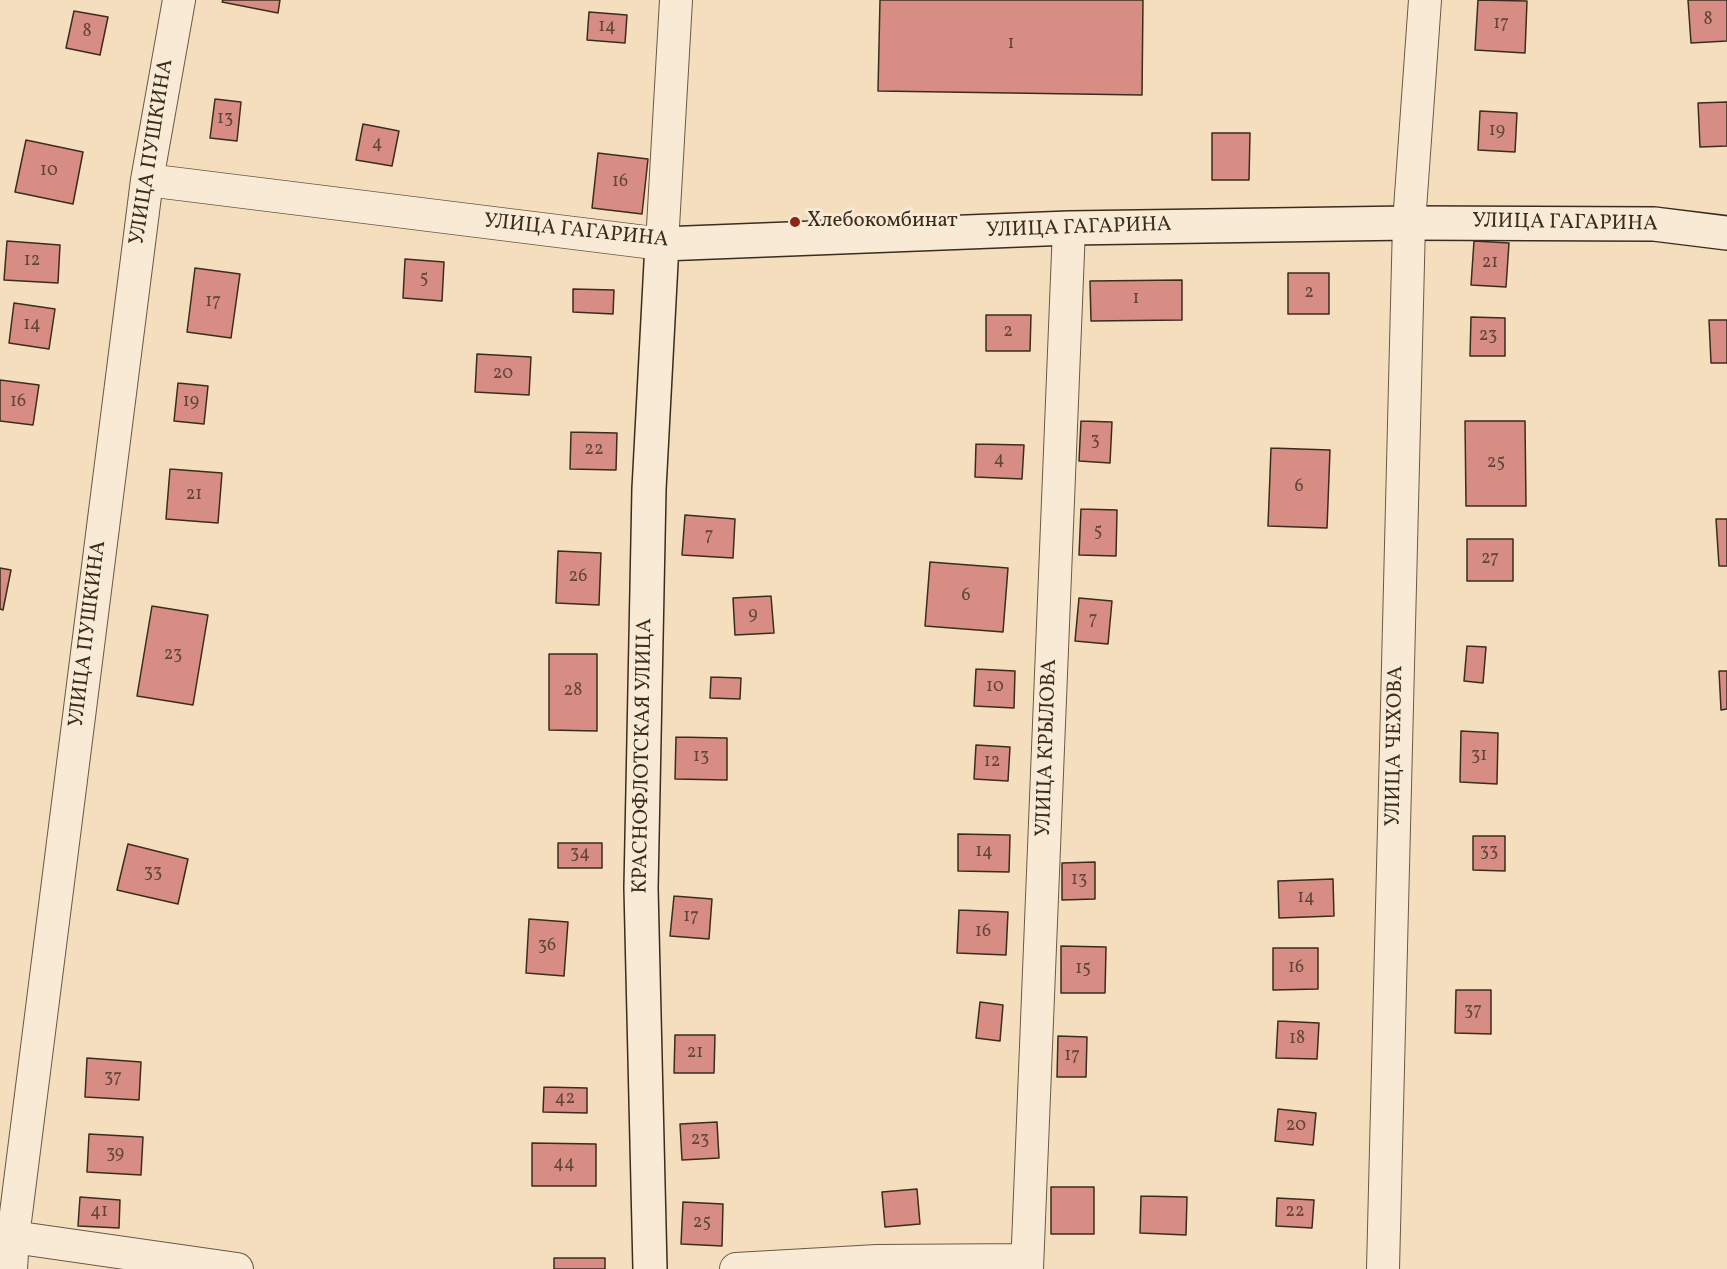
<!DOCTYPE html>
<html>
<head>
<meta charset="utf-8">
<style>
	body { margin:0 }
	canvas { display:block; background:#f5debe }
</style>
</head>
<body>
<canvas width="1727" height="1269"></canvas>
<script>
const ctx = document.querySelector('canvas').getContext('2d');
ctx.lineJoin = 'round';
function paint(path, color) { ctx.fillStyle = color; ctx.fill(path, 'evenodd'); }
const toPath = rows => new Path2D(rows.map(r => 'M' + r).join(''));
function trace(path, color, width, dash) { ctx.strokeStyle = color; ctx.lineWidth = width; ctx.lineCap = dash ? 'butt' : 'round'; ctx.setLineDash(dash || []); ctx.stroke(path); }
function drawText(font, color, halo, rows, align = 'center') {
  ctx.font = font + ' Vollkorn,serif'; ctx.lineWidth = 6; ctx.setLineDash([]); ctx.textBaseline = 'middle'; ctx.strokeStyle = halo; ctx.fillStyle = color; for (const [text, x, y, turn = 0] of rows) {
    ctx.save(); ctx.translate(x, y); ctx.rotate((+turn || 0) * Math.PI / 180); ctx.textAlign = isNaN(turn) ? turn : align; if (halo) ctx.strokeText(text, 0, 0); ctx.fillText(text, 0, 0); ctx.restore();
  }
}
const building = toPath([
	[223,0,280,0,278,13,222,2,223,0],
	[880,0,1143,0,1142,95,878,91,880,0],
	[1478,0,1527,1,1525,53,1475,50,1478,0],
	[1688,0,1727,0,1727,41,1691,43,1688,0],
	[74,11,108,17,100,55,66,48,74,11],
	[589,12,627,15,625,43,587,40,589,12],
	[215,99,241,102,237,141,210,138,215,99],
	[1727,102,1727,146,1700,147,1698,103,1727,102],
	[1480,111,1517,113,1515,152,1478,150,1480,111],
	[363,124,399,131,392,166,356,160,363,124],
	[1212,133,1250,133,1249,180,1212,180,1212,133],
	[26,140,83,152,73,204,15,192,26,140],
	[598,153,648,159,642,214,592,208,598,153],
	[7,241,60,245,58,283,4,280,7,241],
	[1474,241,1509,243,1506,287,1471,285,1474,241],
	[405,259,444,262,442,301,403,298,405,259],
	[195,268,240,274,231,338,187,332,195,268],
	[1288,273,1329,273,1329,314,1288,314,1288,273],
	[1182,280,1182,320,1091,321,1090,281,1182,280],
	[573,289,614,290,613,314,573,312,573,289],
	[14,303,55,309,49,349,9,343,14,303],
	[986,315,1031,315,1030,351,986,351,986,315],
	[1471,317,1505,318,1505,356,1470,356,1471,317],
	[1709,320,1727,320,1727,363,1711,363,1709,320],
	[477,354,531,357,529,395,475,392,477,354],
	[0,380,39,385,33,425,0,421,0,380],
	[178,383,208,386,204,424,174,421,178,383],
	[1081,421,1112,422,1110,463,1079,461,1081,421],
	[1465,421,1525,421,1526,506,1466,506,1465,421],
	[571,432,617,433,616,470,570,469,571,432],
	[976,444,1024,445,1022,479,975,477,976,444],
	[1271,448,1330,450,1327,528,1268,526,1271,448],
	[170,469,222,473,218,523,166,519,170,469],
	[1081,509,1117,510,1116,556,1079,555,1081,509],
	[685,515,735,519,733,558,682,555,685,515],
	[1716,519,1727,519,1727,566,1719,566,1716,519],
	[1467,539,1513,539,1513,581,1467,581,1467,539],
	[558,551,601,553,599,605,556,603,558,551],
	[930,562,1008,568,1003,632,925,626,930,562],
	[0,568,11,570,3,610,0,609,0,568],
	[771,596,774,633,735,635,733,598,771,596],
	[1079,598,1112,601,1108,644,1075,641,1079,598],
	[152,606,208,615,193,705,137,696,152,606],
	[1467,646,1486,647,1483,683,1464,681,1467,646],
	[549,654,597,654,597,731,549,730,549,654],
	[976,669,1015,671,1014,708,974,706,976,669],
	[1719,671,1727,671,1727,709,1721,710,1719,671],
	[711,677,741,678,740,699,710,698,711,677],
	[1461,731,1498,733,1497,784,1460,782,1461,731],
	[676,737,727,738,727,780,675,779,676,737],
	[976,745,1010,747,1008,781,974,779,976,745],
	[958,834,1010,835,1009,872,958,871,958,834],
	[1473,836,1505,836,1505,871,1473,870,1473,836],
	[558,843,602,843,602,868,558,868,558,843],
	[128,844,188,859,178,904,117,890,128,844],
	[1095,862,1095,899,1062,900,1062,863,1095,862],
	[1333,879,1334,916,1279,918,1278,881,1333,879],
	[674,896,712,899,709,939,670,936,674,896],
	[959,910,1008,912,1006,955,957,953,959,910],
	[529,919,568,922,564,976,526,973,529,919],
	[1061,946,1106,947,1105,993,1061,993,1061,946],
	[1273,948,1318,948,1318,989,1273,990,1273,948],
	[1456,990,1491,990,1491,1034,1455,1033,1456,990],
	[980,1002,1003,1005,1000,1041,976,1038,980,1002],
	[1278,1021,1319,1023,1317,1059,1276,1058,1278,1021],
	[675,1035,715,1035,714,1073,674,1073,675,1035],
	[1058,1036,1087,1037,1086,1077,1057,1077,1058,1036],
	[87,1058,141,1062,139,1100,85,1097,87,1058],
	[544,1087,587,1088,587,1113,543,1112,544,1087],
	[1278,1109,1316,1113,1313,1145,1275,1141,1278,1109],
	[717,1122,719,1158,682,1160,680,1124,717,1122],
	[89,1134,143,1137,141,1175,87,1172,89,1134],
	[532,1143,596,1144,596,1186,532,1186,532,1143],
	[1051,1187,1094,1187,1094,1234,1051,1234,1051,1187],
	[917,1189,920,1224,885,1227,882,1192,917,1189],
	[1141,1196,1187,1197,1186,1235,1140,1233,1141,1196],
	[80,1197,120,1200,119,1228,78,1226,80,1197],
	[1277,1198,1314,1200,1312,1228,1276,1226,1277,1198],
	[683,1202,723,1204,722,1246,681,1244,683,1202],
	[554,1258,605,1258,605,1269,554,1269,554,1258]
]);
const street = toPath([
	[147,180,662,244,676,0],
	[13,1237,237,1269],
	[11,1269,13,1237,147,180,179,0],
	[736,1269,877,1261,1027,1260],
	[1027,1269,1069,228],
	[1383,1269,1409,223,1425,0]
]);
const secondary = toPath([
	[650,1269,641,888,649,489,662,244,1069,228,1409,223,1654,224,1727,233]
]);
const markers = [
	[795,222,6,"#8f2418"]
];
const numberNames = [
	["8",1708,21],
	["17",1501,25],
	["14",607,28],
	["8",87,33],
	["1",1011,45],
	["13",225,120],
	["19",1497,132],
	["4",377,145],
	["10",49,172],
	["16",620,183],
	["12",32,262],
	["21",1490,264],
	["5",424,280],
	["2",1309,294],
	["1",1136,300],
	["17",213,303],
	["14",32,326],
	["2",1008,333],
	["23",1488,337],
	["20",503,375],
	["16",18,403],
	["19",191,403],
	["3",1095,442],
	["22",594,451],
	["4",999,461],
	["25",1496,464],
	["6",1299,488],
	["21",194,496],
	["5",1098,533],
	["7",709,537],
	["27",1490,560],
	["26",578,578],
	["6",966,597],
	["9",753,616],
	["7",1093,621],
	["23",173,656],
	["10",995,688],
	["28",573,692],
	["31",1479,757],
	["13",701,758],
	["12",992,763],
	["14",984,853],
	["33",1489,853],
	["34",580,855],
	["33",153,874],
	["13",1079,881],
	["14",1306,899],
	["17",691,918],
	["16",983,933],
	["36",547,947],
	["16",1296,969],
	["15",1083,970],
	["37",1473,1012],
	["18",1297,1040],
	["21",695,1054],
	["17",1072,1057],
	["37",113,1079],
	["42",565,1100],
	["20",1296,1127],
	["23",700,1141],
	["39",115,1155],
	["44",564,1165],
	["41",99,1213],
	["22",1295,1213],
	["25",702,1224]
];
const streetNames = [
	["УЛИЦА ПУШКИНА",153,152,-81],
	["УЛИЦА ГАГАРИНА",1565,224,1],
	["УЛИЦА ГАГАРИНА",1079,229,-2],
	["УЛИЦА ГАГАРИНА",576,232,6],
	["УЛИЦА ПУШКИНА",89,634,-83],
	["УЛИЦА ЧЕХОВА",1396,746,-89],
	["УЛИЦА КРЫЛОВА",1048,748,-88],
	["КРАСНОФЛОТСКАЯ УЛИЦА",644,756,-89]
];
const poiNames = [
	["Хлебокомбинат",807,222]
];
paint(building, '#d78d84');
trace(building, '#3a2d1e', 1.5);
trace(street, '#695946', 34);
trace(secondary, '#3a2d1e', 36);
trace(street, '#f8ead5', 32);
trace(secondary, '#f8ead5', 33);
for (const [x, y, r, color] of markers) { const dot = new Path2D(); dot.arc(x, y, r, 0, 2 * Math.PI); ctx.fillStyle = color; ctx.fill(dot); trace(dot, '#f8ead5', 2); }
drawText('18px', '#614538', null, numberNames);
drawText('21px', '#3a2d1e', '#f8ead5', streetNames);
drawText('21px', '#3a2d1e', '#f8ead5', poiNames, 'left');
</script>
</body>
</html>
